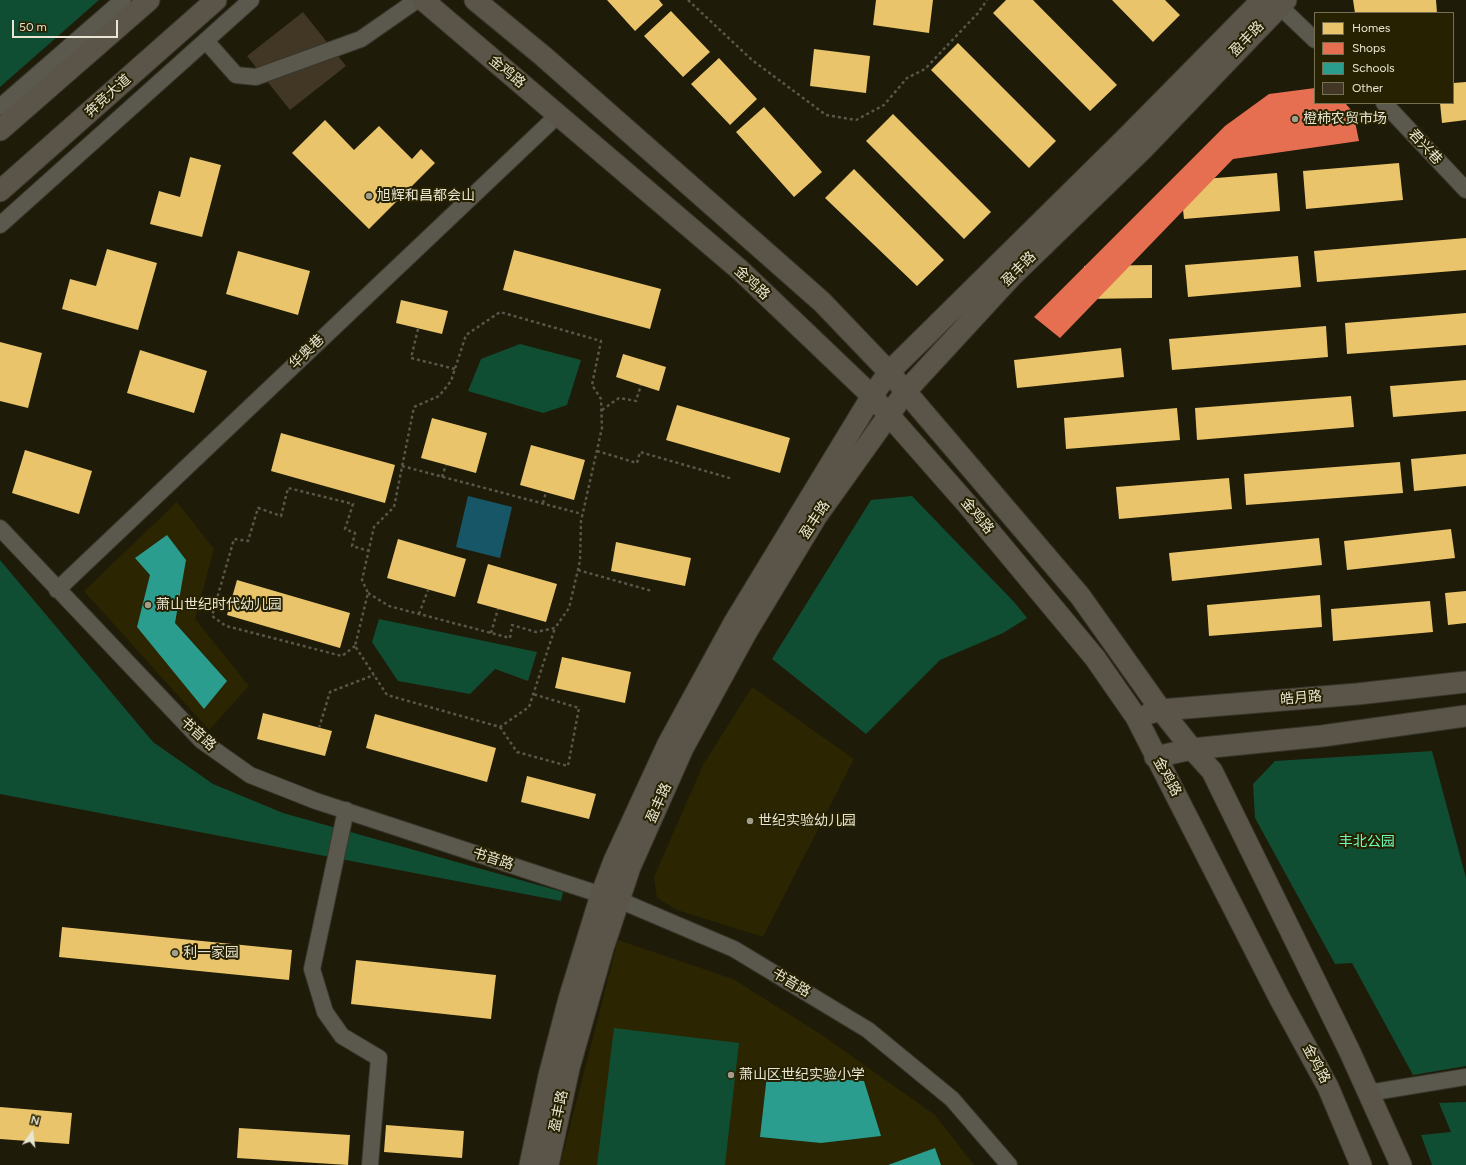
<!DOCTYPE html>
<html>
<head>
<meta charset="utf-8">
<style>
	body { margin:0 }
	#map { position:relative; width:1466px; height:1165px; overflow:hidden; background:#1e1b09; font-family:Figtree,sans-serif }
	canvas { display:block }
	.legend { position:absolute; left:1314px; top:12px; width:140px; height:92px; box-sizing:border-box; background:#262101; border:1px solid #746f55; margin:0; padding:5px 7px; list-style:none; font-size:12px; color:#e8e5d3 }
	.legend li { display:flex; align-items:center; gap:8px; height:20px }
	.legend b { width:20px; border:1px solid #746f55 }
	.north { position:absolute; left:12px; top:1113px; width:40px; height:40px; -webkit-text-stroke:3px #262101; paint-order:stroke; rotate:14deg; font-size:11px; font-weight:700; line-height:16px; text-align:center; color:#e8e5d3 }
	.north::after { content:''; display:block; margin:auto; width:14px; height:18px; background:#e8e5d3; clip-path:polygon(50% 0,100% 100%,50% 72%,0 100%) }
	.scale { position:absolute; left:12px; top:20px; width:106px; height:18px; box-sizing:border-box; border:2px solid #e8e5d3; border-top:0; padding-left:5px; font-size:12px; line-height:14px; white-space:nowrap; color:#e8e5d3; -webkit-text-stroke:3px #262101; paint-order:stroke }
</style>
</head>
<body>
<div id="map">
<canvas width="1466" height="1165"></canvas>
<ul class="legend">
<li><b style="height:11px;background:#e9c46a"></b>Homes</li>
<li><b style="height:11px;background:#e76f51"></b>Shops</li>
<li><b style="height:11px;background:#2a9d8f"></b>Schools</li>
<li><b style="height:11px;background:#423624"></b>Other</li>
</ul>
<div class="north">N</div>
<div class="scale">50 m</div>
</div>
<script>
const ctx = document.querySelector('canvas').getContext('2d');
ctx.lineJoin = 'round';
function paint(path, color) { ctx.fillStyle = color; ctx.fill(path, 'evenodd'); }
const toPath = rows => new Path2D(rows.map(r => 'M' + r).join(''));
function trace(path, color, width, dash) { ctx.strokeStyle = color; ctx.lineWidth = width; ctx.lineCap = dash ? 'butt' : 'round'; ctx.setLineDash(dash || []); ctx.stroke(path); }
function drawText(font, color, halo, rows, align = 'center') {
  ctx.font = font + ' Figtree,"Noto Sans SC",sans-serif'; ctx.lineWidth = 4; ctx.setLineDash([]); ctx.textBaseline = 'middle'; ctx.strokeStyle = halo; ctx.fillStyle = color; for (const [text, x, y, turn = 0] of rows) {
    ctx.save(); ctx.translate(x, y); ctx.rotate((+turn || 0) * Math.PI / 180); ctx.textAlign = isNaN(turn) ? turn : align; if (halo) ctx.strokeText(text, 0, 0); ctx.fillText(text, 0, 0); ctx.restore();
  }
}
const built = toPath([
	[177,502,214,549,195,619,249,686,209,730,84,591],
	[752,687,854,759,763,937,677,910,657,898,654,877,703,765],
	[618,940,733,979,822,1035,935,1115,974,1165,560,1165]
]);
const green = toPath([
	[0,0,99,0,0,87],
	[520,344,581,360,567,405,543,413,468,391,481,359],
	[912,496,1015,603,1027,618,1003,633,940,660,866,734,772,659,871,500],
	[0,560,153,742,213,784,283,813,563,892,561,901,0,794],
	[379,619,537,652,528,681,495,669,470,694,398,681,372,642],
	[1432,751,1466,878,1466,1066,1413,1075,1352,963,1335,964,1255,818,1253,784,1275,761],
	[614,1028,739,1043,725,1165,597,1165],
	[1466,1102,1466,1165,1432,1165,1421,1135,1451,1132,1439,1103]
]);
const water = toPath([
	[468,496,512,507,500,558,456,547]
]);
const homes = toPath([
	[607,0,659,0,663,5,635,31],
	[876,0,933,0,929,33,873,25],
	[1006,0,1033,0,1117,85,1090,111,993,13],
	[1112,0,1165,0,1180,15,1153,42],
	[1353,0,1436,0,1437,13,1355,13],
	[671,11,710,52,683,77,644,36],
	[958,43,1056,141,1029,168,931,70],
	[814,49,870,56,866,93,810,86],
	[719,58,757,99,730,125,691,84],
	[1466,82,1466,120,1442,123,1440,103,1453,103,1453,83],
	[764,107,822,172,794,197,736,132],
	[893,114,991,212,964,239,866,141],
	[325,120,354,150,379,126,412,159,421,149,435,163,369,229,292,153],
	[190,157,221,165,202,237,150,224,159,191,180,197],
	[1399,163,1403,200,1306,209,1303,171],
	[854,169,944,260,917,286,825,198],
	[1277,173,1280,211,1184,219,1180,181],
	[1466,238,1466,270,1317,282,1314,251],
	[107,249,157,263,138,330,62,309,70,279,96,286],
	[514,250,661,289,650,329,503,290],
	[238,251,310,271,298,315,226,294],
	[1298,256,1301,287,1188,297,1185,265],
	[1152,265,1152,298,1084,299,1084,266],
	[401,300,448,311,442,334,396,323],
	[1466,313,1466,345,1347,354,1345,323],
	[1326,326,1328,357,1172,370,1169,339],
	[0,342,42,353,28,408,0,401],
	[1121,348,1124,377,1017,388,1014,360],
	[140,350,207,371,194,413,127,393],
	[623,354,666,367,659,391,616,377],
	[1466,380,1466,411,1393,417,1390,386],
	[1351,396,1354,427,1197,440,1195,408],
	[677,405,790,438,780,473,666,440],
	[1177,408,1180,440,1066,449,1064,418],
	[432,418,487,433,476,473,421,458],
	[281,433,395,465,385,503,271,471],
	[531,445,585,460,574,500,520,485],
	[25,450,92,471,79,514,12,493],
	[1466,454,1466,486,1414,491,1411,459],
	[1400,462,1403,493,1246,505,1244,474],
	[1229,478,1232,509,1119,519,1116,487],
	[1451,529,1455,558,1347,570,1344,541],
	[1319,538,1322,565,1172,581,1169,553],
	[398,539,466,559,455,597,387,578],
	[616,542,691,558,685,586,611,571],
	[488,564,557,584,546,622,477,603],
	[237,580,350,613,340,648,227,615],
	[1466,591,1466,623,1448,625,1445,593],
	[1320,595,1322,627,1209,636,1207,605],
	[1430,601,1433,632,1333,641,1331,609],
	[562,657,631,672,625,703,555,688],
	[263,713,332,731,325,756,257,739],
	[375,714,496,748,487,782,366,748],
	[527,776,596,794,589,819,521,802],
	[62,927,292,950,289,980,59,957],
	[356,960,496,975,491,1019,351,1004],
	[0,1107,72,1113,69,1144,0,1139],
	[386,1125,464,1131,462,1158,384,1152],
	[239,1128,350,1135,348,1165,237,1158]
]);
const shops = toPath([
	[1315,88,1315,103,1345,103,1353,112,1359,141,1233,159,1060,338,1034,317,1225,126,1269,94]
]);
const schools = toPath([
	[167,535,186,560,175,623,227,681,204,709,137,627,150,575,135,558],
	[767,1075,864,1081,881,1136,821,1143,760,1137],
	[935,1148,941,1165,888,1165]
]);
const building = toPath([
	[303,12,346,66,290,110,247,56]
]);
const path = toPath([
	[688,0,752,60,826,115,856,120,884,105,907,78,925,69,978,13,987,0],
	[418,329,411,358,455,369],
	[602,410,619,398,636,401,641,385],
	[597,451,637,463,640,452,733,479],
	[402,466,582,514],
	[442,477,446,465],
	[543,503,546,492],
	[578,570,652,591],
	[368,593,389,606,510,638,512,625,536,632,555,628,569,608,580,561,581,521,602,428,601,399,592,385,601,341,500,312,466,335,451,381,439,396,414,407,394,507,374,527,362,580,368,593,355,646,387,695,500,727,529,707,555,628],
	[419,614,428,590],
	[491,633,498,609],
	[355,646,342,656,226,626,212,616,234,539,248,541,258,508,281,516,288,488,353,504,345,529,355,533,352,546,369,551],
	[500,727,517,752,568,766,579,708,533,694],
	[319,728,330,692,374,675]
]);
const minor = toPath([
	[1273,0,1315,40],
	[206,41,236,75,256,77,361,39,417,0],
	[1384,103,1466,190],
	[0,107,123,0],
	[0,225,251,0],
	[0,528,202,741,250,775,316,801,626,903,734,949,868,1030,952,1099,1009,1165],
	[57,590,558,115],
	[346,810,312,969,325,1012,342,1036,379,1058,370,1165],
	[1368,1093,1466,1077]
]);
const major = toPath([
	[423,0,740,270,872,396,967,504,1095,658,1136,717,1280,999,1328,1087,1361,1165],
	[475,0,543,56,822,302,889,372,1080,596,1161,710,1192,749,1212,771,1349,1050,1401,1165],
	[0,130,149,0],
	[0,191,216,0],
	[1150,713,1161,710,1357,694,1466,682],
	[1155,757,1192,749,1322,736,1466,716],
	[530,1165,549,1076,569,999,601,895,614,861,668,744,734,623,872,396,889,372,1126,138,1262,0],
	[548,1165,569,1068,603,948,630,867,683,748,747,631,816,517,906,391,1012,276,1143,149,1286,0]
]);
const markers = [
	[1295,119,4,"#a19e8c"],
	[369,196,4,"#a19e8c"],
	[148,605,4,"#a19e8c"],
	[750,821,4,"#a19e8c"],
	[175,953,4,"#a19e8c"],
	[731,1075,4,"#a19e8c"]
];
const streetNames = [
	["盈丰路",1247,39,-46],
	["金鸡路",507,72,40],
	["奔竞大道",108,96,-42],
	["君兴巷",1425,147,47],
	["盈丰路",1019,269,-45],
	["金鸡路",752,283,43],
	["华奥巷",307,352,-44],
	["金鸡路",977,516,50],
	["盈丰路",815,520,-57],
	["皓月路",1301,698,-5],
	["书音路",198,734,42],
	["金鸡路",1167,777,61],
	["盈丰路",659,803,-66],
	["书音路",493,859,18],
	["书音路",791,983,31],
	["金鸡路",1316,1064,62],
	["盈丰路",559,1111,-78]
];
const poiNames = [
	["橙柿农贸市场",1303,119],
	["旭辉和昌都会山",377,196],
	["萧山世纪时代幼儿园",156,605],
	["世纪实验幼儿园",758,821],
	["利一家园",183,953],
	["萧山区世纪实验小学",739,1075]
];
const parkNames = [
	["丰北公园",1367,842]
];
paint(built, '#2c2501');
paint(green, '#104e33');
paint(water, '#165667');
paint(homes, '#e9c46a');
paint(shops, '#e76f51');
paint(schools, '#2a9d8f');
paint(building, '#423624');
trace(minor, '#39372c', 18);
trace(major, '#39372c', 23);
trace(path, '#59564a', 2.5, [3, 3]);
trace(minor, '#5b594d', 16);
trace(major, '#5b5549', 21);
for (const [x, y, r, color] of markers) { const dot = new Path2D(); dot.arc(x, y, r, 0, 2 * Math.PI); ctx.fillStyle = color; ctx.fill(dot); trace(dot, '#262101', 1.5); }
drawText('14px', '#e8e5d3', '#262101', streetNames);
drawText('14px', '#e8e5d3', '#262101', poiNames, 'left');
drawText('14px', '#6ffcbc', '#262101', parkNames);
</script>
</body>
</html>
